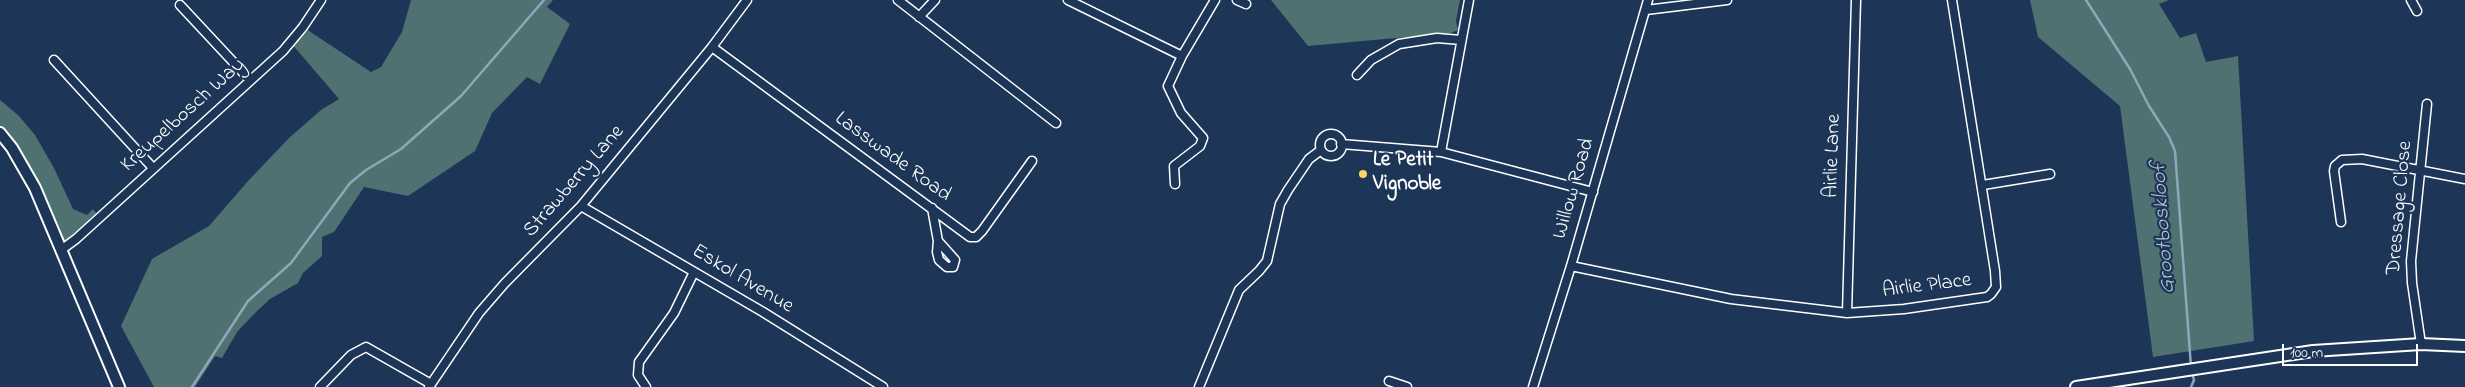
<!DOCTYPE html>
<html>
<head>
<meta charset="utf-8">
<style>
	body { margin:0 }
	#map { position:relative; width:2465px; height:387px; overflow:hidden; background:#1d3557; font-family:"Indie Flower",sans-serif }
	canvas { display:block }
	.scale { position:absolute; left:2282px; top:344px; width:136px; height:22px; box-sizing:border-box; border:2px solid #fff; border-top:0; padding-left:6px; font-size:15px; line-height:18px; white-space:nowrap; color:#fff; -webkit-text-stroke:4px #1d3557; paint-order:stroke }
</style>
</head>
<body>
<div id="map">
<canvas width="2465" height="387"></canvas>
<div class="scale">100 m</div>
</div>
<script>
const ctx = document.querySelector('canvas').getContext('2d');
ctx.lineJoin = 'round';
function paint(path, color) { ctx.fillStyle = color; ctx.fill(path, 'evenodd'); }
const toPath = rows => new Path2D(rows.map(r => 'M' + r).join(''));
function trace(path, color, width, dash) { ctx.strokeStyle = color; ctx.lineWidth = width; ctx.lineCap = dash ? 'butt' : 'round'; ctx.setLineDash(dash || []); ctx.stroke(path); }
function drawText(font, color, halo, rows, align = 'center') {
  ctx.font = font + ' "Indie Flower",sans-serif'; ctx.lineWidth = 4.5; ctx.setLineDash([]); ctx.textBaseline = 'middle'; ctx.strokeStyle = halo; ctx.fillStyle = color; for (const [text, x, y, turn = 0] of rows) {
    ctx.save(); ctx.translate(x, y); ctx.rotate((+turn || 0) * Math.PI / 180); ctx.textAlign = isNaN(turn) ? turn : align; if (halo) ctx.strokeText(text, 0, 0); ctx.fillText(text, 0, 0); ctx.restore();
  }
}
const green = toPath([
	[411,0,553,0,547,7,570,24,540,84,527,77,492,113,475,151,408,196,364,187,334,232,322,237,322,256,303,273,298,283,270,299,254,314,237,332,222,358,215,356,195,387,154,387,121,326,152,259,209,226,248,181,289,138,321,110,339,99,291,43,303,27,371,72,381,67,402,32],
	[1271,0,1460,0,1456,21,1458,30,1451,33,1308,46],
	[2030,0,2169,0,2159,4,2180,38,2196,33,2206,62,2238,56,2254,341,2153,357,2120,106,2038,37],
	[0,100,19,116,35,135,54,168,73,209,87,215,93,209,99,217,61,250,35,188,0,133]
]);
const stream = toPath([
	[2086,0,2130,69,2149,106,2169,137,2175,151,2191,367],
	[192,387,248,301,291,263,350,183,366,170,401,149,461,96,544,0],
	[2191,387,2194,380,2192,372]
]);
const street = toPath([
	[898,0,1056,123],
	[1068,0,1182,56],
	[1237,0,1246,4],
	[2411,0,2417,11],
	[180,5,250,80],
	[1646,10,1727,0],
	[919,17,935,0],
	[712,47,970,237,976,237,982,231,1032,161],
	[54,60,153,168],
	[1357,75,1371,60,1399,44,1437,38,1461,40],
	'1320 145a11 11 0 1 1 22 0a11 11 0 1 1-22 0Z',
	[1341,144,1441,152,1593,192],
	[1441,152,1469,0],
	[1175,184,1174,166,1200,146,1203,138,1181,113,1168,86,1182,56,1215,0],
	[1983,185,2050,174],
	[581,206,763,312,883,387],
	[932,208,938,241,955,260,953,267,947,267,939,260,937,252,938,241],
	[2341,222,2334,171,2335,166,2342,160,2362,159,2465,179],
	[61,250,76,239,283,51,303,27,321,0],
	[1571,266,1731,299,1847,313,1904,309,1987,297,1991,294,1996,287,1995,271,1952,0],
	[1847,313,1856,0],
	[2421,344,2412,283,2411,261,2427,104],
	[1389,381,1407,387],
	[320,387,351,355,366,347,431,384],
	[429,387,479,313,505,283,581,206,712,47,747,0],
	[646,387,638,375,639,362,674,313,694,272],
	[1199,387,1239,290,1259,271,1267,261,1280,204,1288,190,1309,159,1321,150],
	[1533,387,1571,266,1648,0]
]);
const secondary = toPath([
	[0,133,12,148,35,188,119,387],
	[2076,387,2313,351,2421,344,2465,346]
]);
const markers = [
	[1363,174,5,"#ffd166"]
];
const streetNames = [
	["Kreupelbosch Way",184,116,-42],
	["Airlie Lane",1834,156,-88],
	["Lasswade Road",892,158,36],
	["Strawberry Lane",575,182,-49],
	["Willow Road",1575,189,-74],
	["Dressage Close",2401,208,-85],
	["Eskol Avenue",742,280,31],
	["Airlie Place",1927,287,-7]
];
const poiNames = [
	["Le Petit",1373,162],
	["Vignoble",1373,186]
];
const waterNames = [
	["Grootboskloof",2165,228,-94]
];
paint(green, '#4f7171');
trace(stream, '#91a5bb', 2.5);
trace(street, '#fff', 11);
trace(secondary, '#fff', 14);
trace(street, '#1d3557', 8);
trace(secondary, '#1d3557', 10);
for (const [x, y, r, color] of markers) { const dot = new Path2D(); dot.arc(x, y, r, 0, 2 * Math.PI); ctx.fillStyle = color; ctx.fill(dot); trace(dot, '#1d3557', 2); }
drawText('21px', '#fff', '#1d3557', streetNames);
drawText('bold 21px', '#fff', '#1d3557', poiNames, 'left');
drawText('italic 22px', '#b5c3d1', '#1d3557', waterNames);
</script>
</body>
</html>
